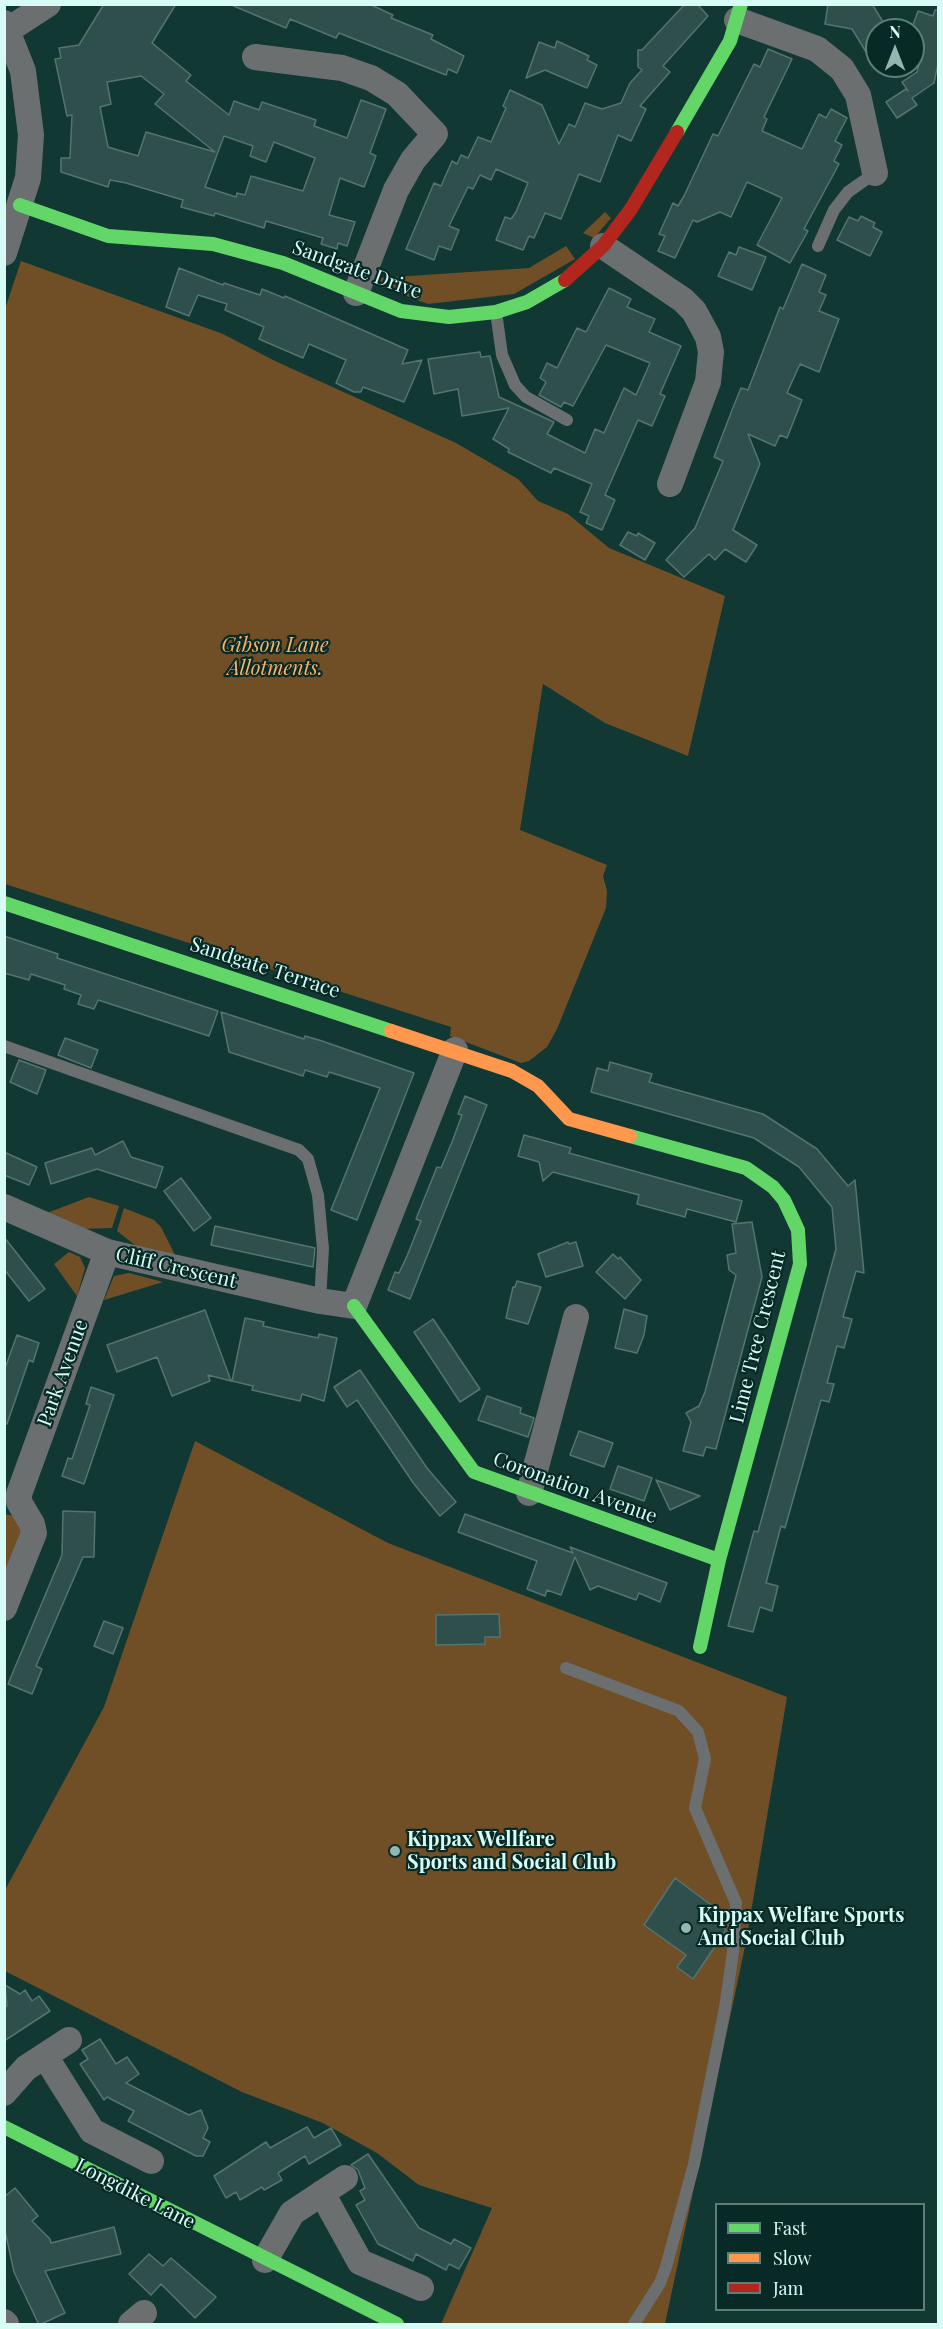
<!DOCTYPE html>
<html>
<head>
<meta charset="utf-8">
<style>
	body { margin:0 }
	#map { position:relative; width:943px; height:2329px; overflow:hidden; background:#123834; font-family:"Playfair Display",serif }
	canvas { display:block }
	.frame { position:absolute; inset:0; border:6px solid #d7fcf5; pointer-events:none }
	.legend { position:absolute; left:715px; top:2203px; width:210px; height:108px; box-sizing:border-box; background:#082a26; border:2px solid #5b7e79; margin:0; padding:8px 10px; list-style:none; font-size:18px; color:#d7fcf5 }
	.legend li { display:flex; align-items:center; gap:12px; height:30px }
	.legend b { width:30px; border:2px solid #5b7e79 }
	.north { position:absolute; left:865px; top:18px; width:60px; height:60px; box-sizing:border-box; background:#082a26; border:2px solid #5b7e79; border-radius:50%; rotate:0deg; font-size:16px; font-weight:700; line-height:24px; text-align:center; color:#d7fcf5 }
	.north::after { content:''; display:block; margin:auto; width:21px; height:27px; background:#92b7b1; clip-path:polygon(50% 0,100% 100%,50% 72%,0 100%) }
</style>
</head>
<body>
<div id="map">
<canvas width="943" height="2329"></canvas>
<div class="frame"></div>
<ul class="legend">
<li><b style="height:8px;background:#63d668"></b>Fast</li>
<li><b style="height:8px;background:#ff974d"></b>Slow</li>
<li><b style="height:8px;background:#b3261e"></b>Jam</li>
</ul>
<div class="north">N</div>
</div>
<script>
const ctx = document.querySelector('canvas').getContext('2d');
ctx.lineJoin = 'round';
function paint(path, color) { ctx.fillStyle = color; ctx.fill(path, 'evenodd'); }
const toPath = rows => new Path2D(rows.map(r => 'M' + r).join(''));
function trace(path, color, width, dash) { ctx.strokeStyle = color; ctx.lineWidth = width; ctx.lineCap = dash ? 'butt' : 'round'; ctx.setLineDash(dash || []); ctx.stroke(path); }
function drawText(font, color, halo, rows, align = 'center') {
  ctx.font = font + ' "Playfair Display",serif'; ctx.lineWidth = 4.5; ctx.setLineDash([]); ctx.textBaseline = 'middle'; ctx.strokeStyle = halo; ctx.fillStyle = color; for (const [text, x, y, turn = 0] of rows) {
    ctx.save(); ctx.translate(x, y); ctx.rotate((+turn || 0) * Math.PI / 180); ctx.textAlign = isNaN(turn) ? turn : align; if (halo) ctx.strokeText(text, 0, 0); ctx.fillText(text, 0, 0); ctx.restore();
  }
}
const green = toPath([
	[605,212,611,218,594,238,583,233],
	[566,246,575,259,514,294,428,304,383,287,379,278,529,268],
	[21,261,223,334,275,361,456,443,518,479,538,501,568,514,609,548,725,596,688,756,605,723,543,684,520,830,607,865,603,876,607,891,606,908,557,1029,547,1047,529,1061,521,1063,450,1036,451,1027,5,884,4,312],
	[89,1197,119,1206,112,1228,80,1229,47,1213],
	[124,1208,154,1220,161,1227,176,1257,136,1246,117,1231],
	[69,1252,80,1257,85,1268,77,1296,54,1264],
	[129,1273,163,1282,104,1300,114,1276],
	[195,1441,388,1543,787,1697,746,1942,665,2324,441,2324,492,2208,419,2185,377,2153,323,2123,242,2092,5,1971,4,1892,104,1707],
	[5,1514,14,1516,24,1531,5,1583]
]);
const building = toPath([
	[104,4,176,4,152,43,191,75,186,81,229,115,234,101,259,110,262,102,316,120,314,126,347,138,361,100,386,109,370,153,376,156,364,187,340,178,329,215,355,222,347,246,338,243,337,249,321,244,323,238,266,221,264,228,215,213,214,216,181,207,183,200,126,183,110,180,108,187,61,172,61,158,70,158,72,115,67,116,55,59,61,58,59,48,79,45,104,4],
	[141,76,164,94,155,104,215,152,146,132,138,156,108,147,100,107,111,104,107,82,141,76],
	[224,136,253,146,250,156,266,162,274,142,315,158,303,191,251,176,245,195,237,193,236,197,205,187,224,136],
	[229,4,369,4,393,15,391,18,433,35,431,39,464,56,457,73,448,69,446,75,339,33,336,38,290,19,286,28,229,4],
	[685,4,697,4,708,16,663,66,670,72,640,106,646,109,631,141,618,135,600,182,579,174,561,219,545,213,534,238,529,236,523,250,496,240,505,217,511,219,516,212,528,183,496,169,491,180,480,175,473,189,468,187,449,226,459,230,451,250,439,246,434,260,406,249,434,183,441,186,452,161,457,164,461,155,468,158,478,137,491,142,506,108,503,106,510,90,542,105,559,144,569,124,575,127,585,103,602,109,621,103,630,83,642,70,638,67,638,50,642,50,685,4],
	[828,4,872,4,888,30,877,30,877,70,852,29,825,24,828,4],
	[935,10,939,10,939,59,934,83,912,98,917,105,897,118,886,102,906,89,908,91,902,82,917,72,924,45,913,41,913,25,918,11,933,16,935,10],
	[557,41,589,56,587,60,597,65,587,88,545,70,526,78,539,42,555,48,557,41],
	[768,49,792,59,764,117,767,119,762,131,802,149,819,114,826,118,831,109,847,118,835,141,842,145,834,161,839,164,804,229,808,231,790,263,757,245,782,198,747,182,731,217,720,212,697,222,693,220,675,258,658,251,665,236,659,234,673,203,678,206,684,196,713,134,718,136,754,64,760,67,768,49],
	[861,216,875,223,873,227,882,232,870,256,837,240,849,217,858,221,861,216],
	[739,247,766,257,752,290,718,276,729,252,736,255,739,247],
	[802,264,826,275,819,292,826,295,819,311,839,319,819,372,800,364,787,393,802,400,787,438,780,435,775,446,748,434,760,464,733,530,757,545,746,562,725,549,715,560,709,554,684,577,666,560,695,528,723,461,714,457,734,405,741,388,748,390,780,307,783,309,802,264],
	[179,268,223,285,224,283,260,295,262,289,284,298,285,296,408,350,402,364,422,360,404,402,363,387,361,392,354,392,336,383,346,360,309,344,303,358,259,339,264,327,225,310,227,304,198,295,189,316,166,307,179,268],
	[609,288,631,299,627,307,655,319,649,332,681,346,660,394,665,396,652,426,638,420,605,495,615,500,602,530,586,523,589,516,580,512,592,484,554,468,551,473,508,452,509,449,493,439,509,408,462,416,458,389,434,394,428,359,480,352,481,357,490,356,499,397,554,422,547,434,585,453,595,429,604,433,624,388,636,395,650,363,606,345,573,406,564,402,561,407,539,395,546,382,540,378,547,363,557,368,577,328,586,332,609,288],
	[628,532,637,536,638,533,655,543,645,560,620,545,628,532],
	[4,936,58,954,57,958,218,1011,209,1036,98,1000,94,1009,78,1004,81,995,64,989,65,985,31,974,29,980,4,973,4,936],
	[221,1012,304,1039,305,1036,322,1041,414,1073,357,1220,331,1210,380,1088,329,1072,327,1077,305,1070,303,1076,229,1052,221,1012],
	[65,1038,98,1050,91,1068,58,1055,65,1038],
	[19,1060,46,1070,37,1094,10,1082,19,1060],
	[610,1062,652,1074,649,1082,763,1114,817,1149,848,1186,855,1180,864,1273,856,1271,843,1317,852,1319,844,1348,837,1346,827,1383,834,1384,829,1402,821,1400,785,1528,781,1526,766,1583,778,1586,772,1611,760,1607,753,1632,728,1626,754,1531,758,1532,836,1249,832,1207,799,1167,754,1138,591,1092,597,1068,608,1071,610,1062],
	[465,1096,487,1105,410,1299,388,1290,395,1272,399,1273,407,1256,421,1221,416,1219,437,1167,441,1168,452,1142,462,1115,458,1114,465,1096],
	[524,1135,571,1148,569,1153,742,1201,736,1222,687,1209,685,1217,637,1204,639,1195,553,1172,543,1181,539,1162,518,1156,524,1135],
	[123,1141,131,1157,163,1167,156,1188,97,1169,51,1184,45,1163,92,1148,95,1155,123,1141],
	[4,1152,37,1167,29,1185,4,1175,4,1152],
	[181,1178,211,1218,194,1231,164,1191,181,1178],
	[752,1222,762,1277,716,1449,706,1447,703,1456,683,1451,691,1422,686,1413,699,1406,705,1392,736,1275,729,1270,727,1255,736,1253,732,1224,752,1222],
	[215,1226,315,1248,313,1267,211,1245,215,1226],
	[4,1237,45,1289,29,1301,4,1269,4,1237],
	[568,1242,569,1244,576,1242,583,1266,546,1277,538,1254,568,1242],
	[613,1254,618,1259,620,1257,641,1280,625,1299,596,1272,613,1254],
	[517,1281,541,1287,528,1324,506,1318,513,1287,515,1287,517,1281],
	[624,1309,647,1316,644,1335,637,1353,615,1348,624,1309],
	[205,1310,231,1381,208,1375,210,1381,172,1396,157,1357,117,1372,107,1345,205,1310],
	[245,1318,264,1322,263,1326,290,1332,318,1338,319,1334,337,1338,324,1401,302,1394,300,1401,252,1390,253,1386,232,1381,245,1318],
	[433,1319,480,1389,460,1402,414,1332,433,1319],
	[17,1335,39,1343,33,1362,29,1360,7,1424,4,1424,4,1371,17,1335],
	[360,1370,427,1468,456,1502,440,1516,414,1484,357,1400,347,1407,334,1387,360,1370],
	[91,1387,114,1395,84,1484,62,1476,68,1458,72,1459,90,1405,86,1404,91,1387],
	[487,1396,521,1408,520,1413,534,1418,528,1437,478,1420,487,1396],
	[579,1431,613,1443,604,1467,570,1455,579,1431],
	[618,1466,652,1478,644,1501,610,1489,618,1466],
	[656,1480,700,1496,670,1510,656,1480],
	[63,1511,95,1512,94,1557,83,1557,36,1666,42,1669,32,1694,8,1684,62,1555,63,1511],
	[465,1514,573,1553,570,1547,667,1583,660,1602,639,1593,636,1600,598,1586,590,1590,575,1557,561,1595,547,1590,545,1596,527,1589,537,1561,458,1532,465,1514],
	[499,1614,500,1637,485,1637,485,1644,436,1645,436,1615,499,1614],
	[104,1621,123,1628,113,1654,94,1646,104,1621],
	[675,1878,719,1911,712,1920,726,1930,693,1979,677,1967,686,1955,644,1925,675,1878],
	[5,1985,20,1994,25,1990,32,2001,39,1996,50,2011,4,2041,4,2008,7,2006,5,1985],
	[100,2039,116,2064,127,2057,139,2074,126,2083,189,2115,201,2110,208,2128,203,2138,210,2142,203,2156,196,2156,128,2121,134,2111,107,2097,104,2100,80,2064,88,2059,82,2050,100,2039],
	[307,2127,314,2138,331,2128,341,2145,309,2164,305,2156,278,2173,282,2180,264,2190,262,2187,240,2200,236,2192,226,2198,214,2176,266,2142,270,2148,307,2127],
	[368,2154,419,2228,451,2244,454,2239,471,2248,459,2269,449,2264,446,2270,416,2254,413,2261,378,2244,356,2205,365,2200,360,2191,365,2188,358,2170,351,2165,368,2154],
	[15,2188,38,2216,32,2221,50,2239,51,2243,114,2227,121,2254,45,2271,65,2313,39,2325,14,2272,4,2226,4,2197,15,2188],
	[149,2254,163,2266,171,2258,216,2297,195,2318,161,2284,151,2295,129,2274,149,2254]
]);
const lane = toPath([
	[818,246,834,210,848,192,875,173],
	[496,312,502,355,515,385,526,397,567,420],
	[4,1046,299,1150,308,1159,318,1195,323,1249,320,1301],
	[566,1668,679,1711,698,1732,705,1759,695,1808,736,1903,733,1952,725,2008,694,2164,666,2267,660,2283,634,2324]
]);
const street = toPath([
	[737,20,817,49,842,69,858,95,875,173],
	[4,23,23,71,31,135,28,178,4,253],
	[8,30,48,4],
	[255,57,342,68,371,78,397,94,435,134,413,160,396,190,356,293],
	[603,246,683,300,694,311,708,337,711,352,708,382,670,484],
	[4,1207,107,1252,320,1301,354,1306,455,1050],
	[529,1493,576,1317],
	[4,1608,34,1533,32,1524,19,1502,19,1494,107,1252],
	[45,2056,92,2131,151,2161],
	[4,2093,26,2068,69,2040],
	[322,2193,360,2262,421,2288],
	[265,2260,292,2213,345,2178],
	[4,2322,6,2324],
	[131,2324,144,2313]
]);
const fast = toPath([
	[677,132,730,41,741,4],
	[20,205,108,236,213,244,283,263,401,311,449,317,496,312,527,302,565,280],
	[4,903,391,1031],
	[630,1136,746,1168,773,1187,784,1200,798,1230,800,1264,719,1560,700,1647],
	[354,1306,474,1472,719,1560],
	[4,2127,397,2324]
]);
const slow = toPath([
	[391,1031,512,1071,538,1086,569,1119,630,1136]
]);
const jam = toPath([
	[565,280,603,246,631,209,677,132]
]);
const markers = [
	[395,1851,6,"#92b7b1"],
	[686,1928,6,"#92b7b1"]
];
const streetNames = [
	["Sandgate Drive",357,270,20],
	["Sandgate Terrace",265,968,18],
	["Cliff Crescent",176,1268,13],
	["Lime Tree Crescent",758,1337,-76],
	["Park Avenue",63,1373,-70],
	["Coronation Avenue",575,1488,20],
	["Longdike Lane",135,2194,27]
];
const parkNames = [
	["Gibson Lane",275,646],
	["Allotments.",275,669]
];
const poiNames = [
	["Kippax Wellfare",407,1840],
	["Sports and Social Club",407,1863],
	["Kippax Welfare Sports",698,1916],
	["And Social Club",698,1939]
];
paint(green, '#704f27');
paint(building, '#2f4f4c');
trace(building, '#557470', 1.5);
trace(lane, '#6c6f70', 12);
trace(street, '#6c6f70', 26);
trace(fast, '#63d668', 14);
trace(slow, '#ff974d', 14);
trace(jam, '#b3261e', 14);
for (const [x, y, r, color] of markers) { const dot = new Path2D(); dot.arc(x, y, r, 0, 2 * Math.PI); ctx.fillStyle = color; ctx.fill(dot); trace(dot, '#082a26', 2); }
drawText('20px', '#d7fcf5', '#082a26', streetNames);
drawText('italic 20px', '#ffb267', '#082a26', parkNames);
drawText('bold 20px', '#d7fcf5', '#082a26', poiNames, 'left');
</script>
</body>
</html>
